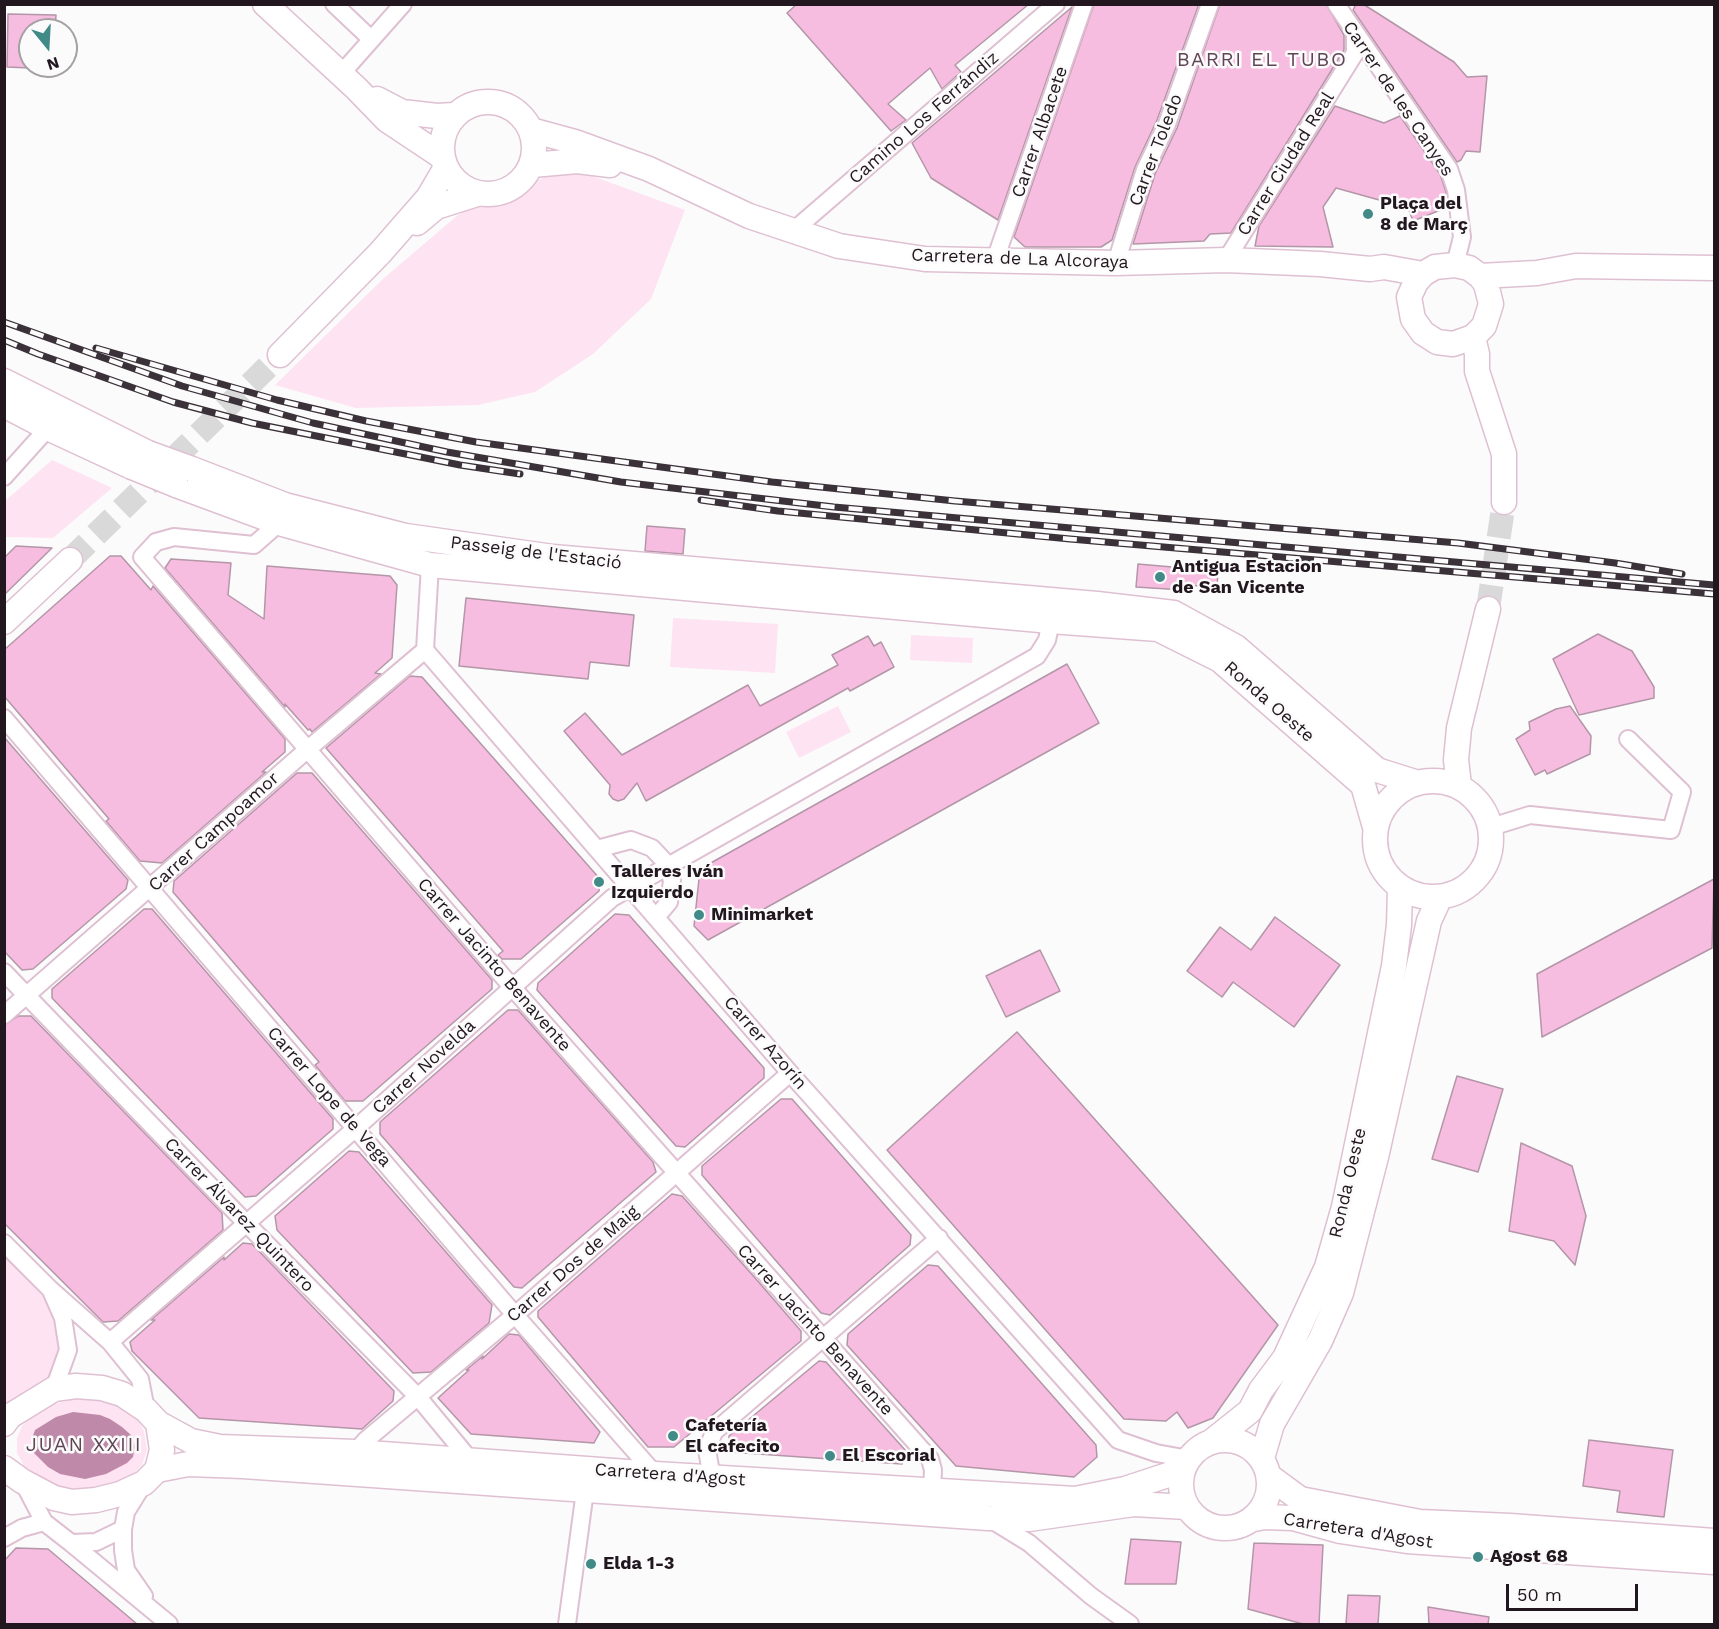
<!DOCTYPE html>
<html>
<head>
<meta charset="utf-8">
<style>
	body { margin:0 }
	#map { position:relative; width:1719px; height:1629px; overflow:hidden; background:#fbfbfb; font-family:"Work Sans",sans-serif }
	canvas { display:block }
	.frame { position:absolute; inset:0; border:6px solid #22171e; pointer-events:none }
	.north { position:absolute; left:18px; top:18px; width:60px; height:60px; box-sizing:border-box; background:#fbfbfb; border:2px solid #a4a0a3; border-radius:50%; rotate:162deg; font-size:16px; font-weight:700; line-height:24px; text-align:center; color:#22171e }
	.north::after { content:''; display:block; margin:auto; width:21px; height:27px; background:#428a87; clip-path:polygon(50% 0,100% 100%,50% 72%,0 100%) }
	.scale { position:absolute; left:1506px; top:1584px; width:132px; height:27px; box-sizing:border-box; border:3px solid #22171e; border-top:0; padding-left:8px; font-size:18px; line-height:21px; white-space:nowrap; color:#22171e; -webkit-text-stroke:4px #fbfbfb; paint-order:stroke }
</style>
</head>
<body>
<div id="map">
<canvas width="1719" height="1629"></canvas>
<div class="frame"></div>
<div class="north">N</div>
<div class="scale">50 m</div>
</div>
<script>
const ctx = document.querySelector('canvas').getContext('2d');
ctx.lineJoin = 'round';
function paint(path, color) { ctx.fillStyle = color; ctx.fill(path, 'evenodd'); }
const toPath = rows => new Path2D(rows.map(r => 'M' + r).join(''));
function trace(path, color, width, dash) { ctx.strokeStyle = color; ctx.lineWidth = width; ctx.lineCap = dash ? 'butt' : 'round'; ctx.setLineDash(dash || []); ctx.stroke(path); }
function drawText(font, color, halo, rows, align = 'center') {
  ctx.font = font + ' "Work Sans",sans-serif'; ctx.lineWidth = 5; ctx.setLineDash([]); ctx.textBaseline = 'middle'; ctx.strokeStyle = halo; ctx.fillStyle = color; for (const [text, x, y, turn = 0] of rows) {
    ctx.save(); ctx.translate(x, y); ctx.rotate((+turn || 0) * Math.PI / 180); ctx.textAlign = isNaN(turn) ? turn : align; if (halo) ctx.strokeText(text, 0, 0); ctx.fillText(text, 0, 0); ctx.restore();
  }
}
const green = toPath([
	[553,173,584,173,685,210,651,299,593,354,535,392,478,405,356,408,275,385,384,278,458,215,474,205,498,206,525,194,538,180],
	[52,460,112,488,53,538,5,537,5,501],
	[673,618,778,624,775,673,670,667],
	[911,635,973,638,972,663,910,660],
	[838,706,851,732,799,758,786,732],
	[4,1234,77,1307,52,1376,5,1404],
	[77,1398,111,1403,136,1416,144,1431,147,1450,142,1465,134,1473,119,1481,94,1488,70,1488,54,1485,24,1466,17,1453,17,1438,22,1426,33,1414,51,1405]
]);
const water = toPath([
	[73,1412,100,1415,110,1419,122,1427,131,1435,135,1446,133,1457,127,1463,106,1474,85,1479,60,1474,48,1467,32,1451,31,1441,35,1430,56,1417]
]);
const building = toPath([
	[797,4,1029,4,955,65,961,72,942,89,930,68,888,104,906,120,891,131,787,13,797,4],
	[1094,4,1199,4,1157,120,1135,167,1112,240,1101,247,1025,247,1014,237,1094,4],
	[1220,4,1326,4,1344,35,1344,50,1231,233,1210,234,1204,241,1133,244,1155,174,1177,128,1220,4],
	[1356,4,1363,4,1454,62,1467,77,1487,76,1480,152,1466,151,1461,160,1457,162,1353,10,1356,4],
	[1072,7,998,220,931,178,912,143,1072,7],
	[8,14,56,15,55,30,30,30,30,68,7,67,8,14],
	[1335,106,1384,123,1400,116,1440,174,1446,192,1448,207,1413,221,1408,208,1336,188,1323,207,1333,247,1255,246,1259,226,1335,106],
	[647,526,685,529,683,554,645,551,647,526],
	[16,546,52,548,4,595,4,558,16,546],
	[110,556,121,556,151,590,153,586,285,739,285,752,262,772,266,772,162,863,140,861,106,821,109,819,4,696,4,650,110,556],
	[171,559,231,563,228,595,264,619,267,566,390,576,397,585,392,658,375,673,381,674,312,732,310,729,308,730,285,704,285,707,165,568,171,559],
	[1138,564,1218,571,1217,587,1183,585,1183,590,1136,587,1138,564],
	[466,598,634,615,629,666,590,662,588,679,459,666,466,598],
	[1598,634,1632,651,1654,687,1654,698,1579,715,1553,659,1598,634],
	[868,636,874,646,881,642,894,667,850,691,848,688,646,801,637,783,624,799,618,801,613,799,609,794,610,785,564,731,585,713,622,755,748,685,760,706,838,665,832,655,868,636],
	[1067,664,1099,723,708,940,694,926,700,869,1067,664],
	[410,676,422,677,600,879,599,891,521,959,502,959,498,955,503,951,326,748,410,676],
	[1570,706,1591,736,1590,754,1547,774,1545,770,1535,775,1516,739,1530,730,1529,722,1556,709,1570,706],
	[4,737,128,880,126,889,33,969,22,970,4,951,4,737],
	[297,773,312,773,492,980,492,989,363,1101,345,1101,315,1065,319,1062,173,892,174,881,297,773],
	[1714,879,1712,948,1542,1037,1537,974,1714,879],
	[144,909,152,909,333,1119,333,1129,256,1196,245,1197,52,998,52,989,144,909],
	[615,914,629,915,764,1068,764,1078,685,1147,676,1146,537,990,538,983,615,914],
	[1275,917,1340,965,1294,1027,1233,982,1222,997,1187,971,1220,927,1251,950,1275,917],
	[1040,950,1060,991,1006,1017,986,976,1040,950],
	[508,1010,518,1010,653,1162,656,1172,522,1288,514,1287,380,1134,380,1122,508,1010],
	[18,1016,31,1016,222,1213,223,1230,118,1321,103,1322,4,1223,4,1025,18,1016],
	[1017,1032,1278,1325,1213,1418,1188,1428,1177,1412,1166,1421,1124,1419,887,1150,1017,1032],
	[1457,1076,1503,1089,1478,1172,1432,1159,1457,1076],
	[781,1099,792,1099,911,1235,910,1245,830,1315,821,1313,702,1175,702,1166,781,1099],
	[1521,1143,1572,1166,1586,1216,1575,1265,1554,1241,1509,1231,1521,1143],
	[349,1151,359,1152,492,1305,489,1323,431,1372,413,1373,277,1230,275,1216,349,1151],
	[672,1194,682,1196,756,1279,801,1331,801,1341,674,1447,648,1447,538,1317,538,1311,672,1194],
	[243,1243,252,1244,394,1391,393,1401,362,1429,199,1418,132,1351,130,1342,155,1320,151,1320,224,1257,224,1260,243,1243],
	[928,1265,938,1266,1096,1445,1097,1457,1074,1477,956,1466,847,1345,848,1334,928,1265],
	[509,1334,519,1335,600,1432,594,1443,471,1434,438,1398,469,1370,466,1370,483,1356,482,1359,509,1334],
	[819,1361,826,1362,906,1451,902,1464,729,1452,729,1436,819,1361],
	[1589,1440,1673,1450,1664,1517,1617,1512,1620,1491,1583,1486,1589,1440],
	[1131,1539,1181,1542,1176,1584,1125,1584,1131,1539],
	[1254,1543,1323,1545,1319,1624,1303,1624,1248,1609,1254,1543],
	[16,1548,48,1549,137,1624,4,1624,4,1561,16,1548],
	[1348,1595,1380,1596,1378,1624,1346,1624,1348,1595],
	[1428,1607,1489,1617,1488,1624,1429,1624,1428,1607]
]);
const secondaryTunnel = toPath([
	[70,560,280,355],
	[1488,609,1504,502]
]);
const street = toPath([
	[334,4,371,39],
	[1336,4,1449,169,1456,190,1462,237,1455,265],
	[341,74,403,4],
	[793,231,1056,4],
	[995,260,1084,4],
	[1226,260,1355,53,1355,33],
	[1116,263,1145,170,1167,124,1210,4],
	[4,477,48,428],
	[279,523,254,545,174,537,156,542,142,557,512,987,930,1459,933,1470,932,1490],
	[430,565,425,650,790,1073,1118,1440,1156,1453,1189,1459],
	[4,718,515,1315,655,1474],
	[1491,827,1530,815,1671,830,1682,792,1628,739],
	[597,849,631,840,652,848,668,865,672,881,669,902,657,916],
	[4,972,246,1223,418,1397,471,1461],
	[4,1015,308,749,425,650],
	[4,1243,50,1289,110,1342,140,1379,146,1410],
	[52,1293,63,1318,68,1350,54,1389],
	[110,1342,356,1128,612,898,1037,656,1047,640,1051,621],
	[355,1452,366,1440,515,1315,790,1073],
	[712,1478,707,1450,714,1432,939,1238],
	[23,1482,44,1522,71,1543,169,1624],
	[990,1519,1029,1543,1091,1596,1130,1624],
	[123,1529,123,1550,126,1570,144,1596],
	[4,1538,22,1528,44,1522],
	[71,1543,96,1542,123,1529,126,1512,144,1483],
	[567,1624,585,1491]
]);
const secondary = toPath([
	[265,4,356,88,387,120,441,156],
	[377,99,402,112,437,116,454,115],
	'442 148a46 46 0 1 1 92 0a46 46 0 1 1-92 0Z',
	[531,130,575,142,649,169,749,216,839,246,925,259,1116,263,1226,260,1320,264,1370,269,1384,267,1423,274],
	[532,165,577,161,610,165],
	[417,223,436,207,477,194],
	[1455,265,1469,268,1480,276,1486,284,1491,304,1484,326,1473,337,1453,344,1437,342,1423,333,1413,319,1409,297,1416,282,1423,274,1435,267,1455,265],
	[1480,276,1537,273,1576,266,1714,268],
	[1473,337,1477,354,1477,371,1504,454,1504,502],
	[280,355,380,253,428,198,445,169],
	[4,381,148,453],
	[4,405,48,428,132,467],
	[192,469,285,505,406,536,553,557,1097,604,1174,613,1236,647,1377,770,1415,782],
	[176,485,279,523,430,565,1051,621,1158,629,1220,660,1363,785,1375,827],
	[4,622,70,560],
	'1375 839a58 58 0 1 1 116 0a58 58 0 1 1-116 0Z',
	[1459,785,1456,760,1459,728,1488,609],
	[4,1424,10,1416,54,1389,76,1386,102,1388,122,1394,146,1410,158,1423,191,1441,220,1447,355,1452,655,1474,1075,1499,1125,1489,1183,1470],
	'1181 1484a44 44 0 1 1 88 0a44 44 0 1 1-88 0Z',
	[1211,1442,1250,1411,1261,1390,1285,1358,1327,1267,1344,1207,1394,966,1399,925,1400,888],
	[1262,1458,1272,1424,1320,1341,1341,1293,1376,1157,1429,921,1440,897],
	[4,1468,22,1481,54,1498,72,1502,96,1500,120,1494,144,1483,157,1470,162,1450,158,1423],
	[157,1470,188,1464,243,1466,988,1518,1029,1519,1134,1504,1187,1507],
	[1270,1477,1300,1499,1420,1522,1510,1526,1714,1541],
	[1254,1519,1264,1517,1293,1518,1340,1531,1407,1541,1714,1562]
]);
const rail = toPath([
	[4,322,182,386,313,423,447,452,621,482,834,507,1714,585],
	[4,340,38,354,173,402,252,423,460,465,520,474],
	[96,348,277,400,366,421,476,442,772,482,955,501,1458,543,1615,563,1682,574],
	[701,500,778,511,1070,539,1714,594]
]);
const secondaryBridge = toPath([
	[148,453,192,469],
	[132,467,176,485]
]);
const markers = [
	[1368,214,6,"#428a87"],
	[1160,577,6,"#428a87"],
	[599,882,6,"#428a87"],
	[699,915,6,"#428a87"],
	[673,1436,6,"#428a87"],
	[830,1456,6,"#428a87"],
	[1478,1557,6,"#428a87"],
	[591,1564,6,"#428a87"]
];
const streetNames = [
	["Carrer de les Canyes",1398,99,56],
	["Camino Los Ferrándiz",924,118,-41],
	["Carrer Albacete",1040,132,-71],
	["Carrer Toledo",1156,150,-69],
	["Carrer Ciudad Real",1286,164,-58],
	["Carretera de La Alcoraya",1020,259,2],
	["Passeig de l'Estació",536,553,7],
	["Ronda Oeste",1269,702,41],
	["Carrer Campoamor",214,832,-42],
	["Carrer Jacinto Benavente",494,965,49],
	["Carrer Azorín",765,1043,49],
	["Carrer Novelda",424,1067,-42],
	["Carrer Lope de Vega",329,1097,49],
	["Ronda Oeste",1348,1183,-77],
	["Carrer Álvarez Quintero",239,1215,46],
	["Carrer Dos de Maig",573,1264,-41],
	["Carrer Jacinto Benavente",815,1330,48],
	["Carretera d'Agost",670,1475,4],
	["Carretera d'Agost",1358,1531,9]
];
const poiNames = [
	["Plaça del",1380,204],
	["8 de Març",1380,225],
	["Antigua Estacion",1172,567],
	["de San Vicente",1172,588],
	["Talleres Iván",611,872],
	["Izquierdo",611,893],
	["Minimarket",711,915],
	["Cafetería",685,1426],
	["El cafecito",685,1447],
	["El Escorial",842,1456],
	["Agost 68",1490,1557],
	["Elda 1-3",603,1564]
];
const neighbourhoodNames = [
	["BARRI EL TUBO",1262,60],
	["JUAN XXIII",84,1445]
];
paint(green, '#fee3f2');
paint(water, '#bf89a9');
paint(building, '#f7bde0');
trace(building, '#b396a7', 1.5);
trace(secondaryTunnel, '#dad9da', 24, [24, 12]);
trace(street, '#dfc0d2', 20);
trace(secondary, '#dfc0d2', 27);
trace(street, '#fff', 16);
trace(secondary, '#fff', 24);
trace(rail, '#3b3138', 7);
trace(rail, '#fbfbfb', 4.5, [14]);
trace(secondaryBridge, '#dfc0d2', 27, []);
trace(secondaryBridge, '#fff', 24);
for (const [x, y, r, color] of markers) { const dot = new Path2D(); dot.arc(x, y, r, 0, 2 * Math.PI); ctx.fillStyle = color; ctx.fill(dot); trace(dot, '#fbfbfb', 2); }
drawText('18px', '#22171e', '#fbfbfb', streetNames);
drawText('bold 18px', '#22171e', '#fbfbfb', poiNames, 'left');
ctx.letterSpacing = '1.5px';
drawText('20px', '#604655', '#fbfbfb', neighbourhoodNames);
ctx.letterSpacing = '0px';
</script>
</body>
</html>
